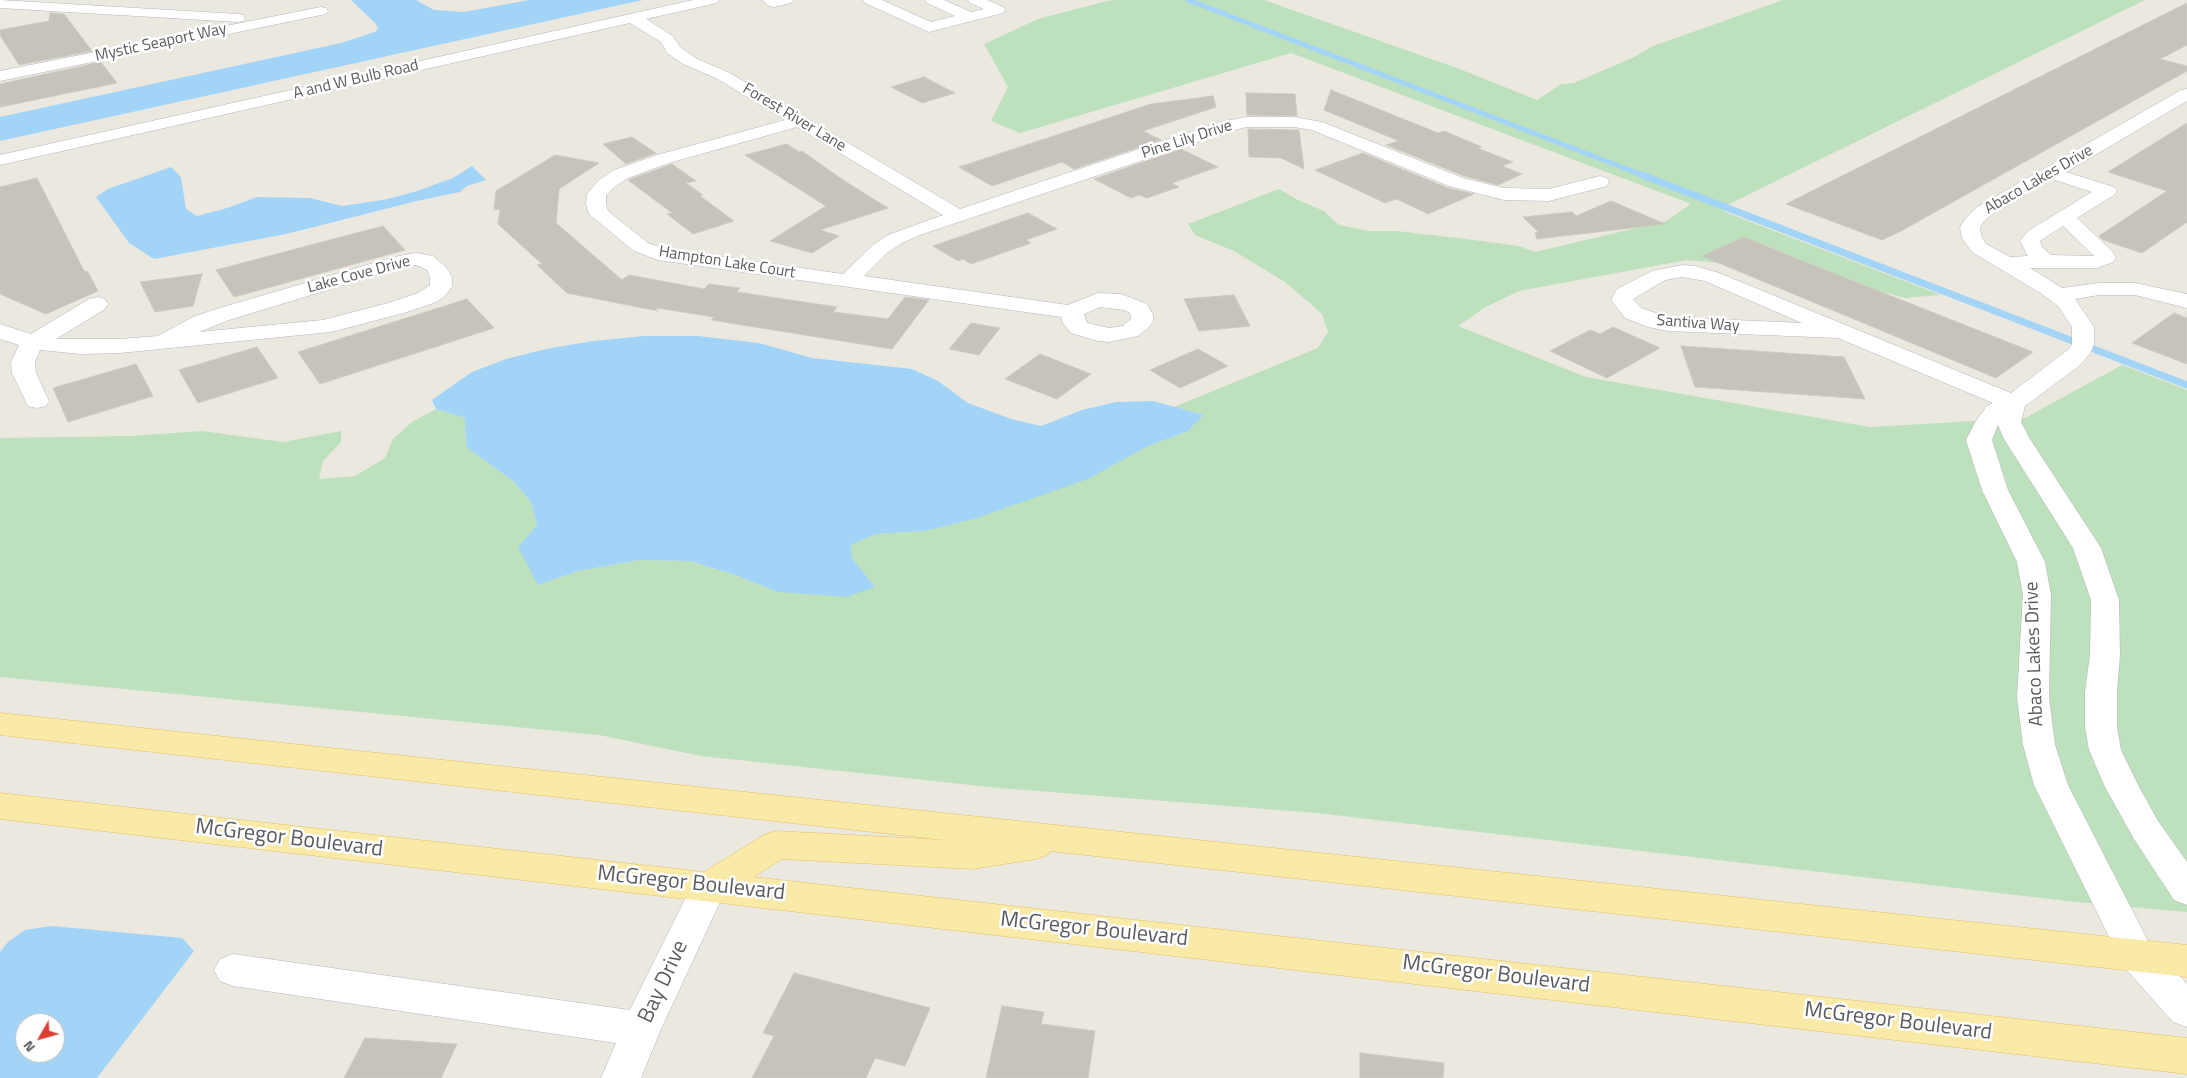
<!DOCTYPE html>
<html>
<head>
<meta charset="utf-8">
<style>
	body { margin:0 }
	#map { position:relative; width:2187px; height:1078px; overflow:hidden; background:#ebe8e0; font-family:"Titillium Web",sans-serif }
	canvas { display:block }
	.north { position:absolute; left:15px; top:1013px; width:50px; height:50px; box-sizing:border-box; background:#fff; border:1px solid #bdbebf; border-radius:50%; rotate:232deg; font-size:14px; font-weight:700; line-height:20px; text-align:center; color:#595c60 }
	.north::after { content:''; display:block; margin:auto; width:18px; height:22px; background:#dc4035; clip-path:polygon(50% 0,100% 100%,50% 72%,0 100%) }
</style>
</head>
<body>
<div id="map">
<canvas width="2187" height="1078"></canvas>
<div class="north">N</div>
</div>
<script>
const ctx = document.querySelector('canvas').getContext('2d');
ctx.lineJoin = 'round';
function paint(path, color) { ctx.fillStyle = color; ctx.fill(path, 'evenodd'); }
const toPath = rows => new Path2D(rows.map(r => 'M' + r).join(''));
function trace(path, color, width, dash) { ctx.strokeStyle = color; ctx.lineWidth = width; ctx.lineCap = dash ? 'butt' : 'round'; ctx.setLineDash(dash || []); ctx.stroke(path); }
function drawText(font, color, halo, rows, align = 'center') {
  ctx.font = font + ' "Titillium Web",sans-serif'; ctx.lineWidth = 5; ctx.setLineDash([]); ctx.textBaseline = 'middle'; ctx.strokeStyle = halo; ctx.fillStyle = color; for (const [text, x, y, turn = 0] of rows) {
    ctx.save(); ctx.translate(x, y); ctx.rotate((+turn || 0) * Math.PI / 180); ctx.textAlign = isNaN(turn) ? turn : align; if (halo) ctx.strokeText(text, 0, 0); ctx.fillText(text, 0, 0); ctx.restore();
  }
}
const green = toPath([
	[1118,0,1264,0,1457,68,1537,100,1561,84,1574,83,1634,57,1653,46,1783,0,2145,0,1721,208,1725,212,1941,295,1905,298,1799,270,1687,260,1519,291,1484,308,1458,326,1586,377,1870,427,2025,418,2122,365,2187,390,2187,912,2067,901,1317,813,999,788,701,756,599,735,0,677,0,438,130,436,202,431,283,442,341,431,341,442,323,461,319,479,355,476,385,458,393,439,412,422,436,409,465,418,466,447,513,481,531,502,537,525,538,585,578,571,640,560,690,561,735,575,778,592,875,587,852,558,851,545,876,534,925,531,1188,431,1204,415,1174,407,1318,348,1328,332,1322,314,1285,282,1234,251,1195,235,1188,224,1279,189,1298,200,1324,211,1339,225,1369,231,1397,231,1474,240,1519,246,1535,252,1666,221,1691,204,1291,53,1020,133,991,121,1008,87,984,44,1038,19,1107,1]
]);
const water = toPath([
	[351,0,416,0,434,10,464,12,529,0,643,0,0,141,0,117,341,43,375,32,378,28,375,23],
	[472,166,486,180,467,186,460,192,417,201,286,234,154,259,129,243,96,197,108,189,171,167,181,177,186,209,197,216,227,208,257,197,310,198,342,206,383,200,414,192,453,178],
	[644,336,698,336,759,343,812,358,912,369,938,381,968,403,1011,419,1041,426,1082,410,1116,402,1153,401,1204,415,1188,431,1146,447,1088,479,977,518,925,531,876,534,851,545,852,558,875,587,847,597,778,592,735,575,690,561,640,560,578,571,538,585,518,547,537,525,531,502,513,481,466,447,465,418,436,409,432,400,472,372,506,359,546,349,593,341],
	[52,926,182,938,194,951,97,1078,0,1078,0,952,8,942,25,930],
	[25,1023,55,1023,55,1053,25,1053]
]);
const streamFar1 = toPath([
	[1188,0,1645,176]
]);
const stream = toPath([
	[1642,175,2187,385]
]);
const building = toPath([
	[2187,3,2187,45,2160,59,2187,66,2187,71,1901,231,1882,240,1786,204,2187,3],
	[50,13,64,14,92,51,19,65,0,35,0,30,49,21,50,13],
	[101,62,117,83,0,107,0,84,101,62],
	[924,77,955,93,922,103,891,87,924,77],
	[1331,90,1438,133,1444,131,1482,147,1477,148,1513,162,1502,166,1522,174,1498,185,1464,176,1386,145,1399,141,1324,110,1331,90],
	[1246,93,1295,94,1297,116,1247,115,1246,93],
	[1213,96,1216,107,1143,131,1161,140,1074,169,1062,162,992,186,959,167,1151,104,1213,96],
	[2187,123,2187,222,2142,253,2103,240,2099,236,2167,191,2108,172,2187,123],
	[1248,129,1299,130,1304,169,1281,158,1249,157,1248,129],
	[632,137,656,153,626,164,603,144,632,137],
	[787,144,799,152,802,151,843,180,888,208,820,230,839,236,812,253,770,241,826,206,745,155,787,144],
	[1181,149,1218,167,1172,183,1179,187,1147,198,1139,195,1131,198,1094,179,1181,149],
	[1363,153,1448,188,1474,194,1428,214,1397,199,1385,203,1315,170,1363,153],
	[555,155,599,163,559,189,556,223,622,280,629,275,704,289,709,284,740,288,737,292,837,307,833,312,888,319,905,297,929,300,892,349,711,320,714,317,657,308,656,310,658,311,567,293,537,265,542,264,498,224,500,209,494,210,496,191,555,155],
	[672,164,696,181,686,183,703,195,700,196,734,221,693,234,667,214,672,213,628,180,672,164],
	[37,178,84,271,88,272,98,291,46,314,0,294,0,187,37,178],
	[1611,201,1665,224,1537,239,1535,233,1538,232,1523,217,1572,212,1576,216,1611,201],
	[1028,213,1057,229,1026,240,1031,243,971,264,963,259,958,261,933,246,1028,213],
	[383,226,405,250,234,297,216,270,383,226],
	[1744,237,1805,262,2033,352,1996,378,1702,256,1744,237],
	[202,274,193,306,155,312,140,282,202,274],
	[1234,295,1250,326,1199,331,1184,299,1234,295],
	[467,299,494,328,320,384,298,352,467,299],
	[2174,313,2187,318,2187,364,2132,343,2174,313],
	[971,323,1000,328,979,355,949,349,971,323],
	[1613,327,1660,348,1607,378,1550,351,1590,330,1600,334,1613,327],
	[1681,346,1844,357,1865,399,1695,387,1681,346],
	[257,347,278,378,198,403,179,370,257,347],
	[1198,349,1228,366,1180,388,1150,370,1198,349],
	[1040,354,1091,374,1057,399,1005,379,1040,354],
	[136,364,153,396,68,422,53,388,136,364],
	[794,973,930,1008,905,1066,875,1058,866,1078,752,1078,774,1036,763,1033,794,973],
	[1002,1006,1044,1012,1041,1024,1095,1031,1088,1078,986,1078,1002,1006],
	[365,1038,457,1044,441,1078,344,1078,365,1038],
	[1360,1053,1444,1063,1443,1078,1360,1078,1360,1053]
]);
const minor = toPath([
	[0,0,238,14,243,15,245,18,243,21,238,22,0,8,0,0],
	[693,0,719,0,717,3,646,19,673,36,680,47,697,59,728,72,960,209,1220,122,1247,117,1294,117,1322,122,1463,178,1504,188,1549,189,1600,176,1607,178,1609,182,1607,186,1549,201,1504,200,1449,186,1312,130,1294,127,1247,127,1230,131,920,235,902,243,887,253,864,276,1068,305,1098,293,1121,294,1147,304,1153,315,1153,321,1150,326,1138,336,1109,342,1098,341,1071,333,1063,323,1061,317,658,260,634,251,589,214,586,204,587,194,599,180,614,170,657,155,785,120,716,78,685,65,667,53,661,42,630,23,0,165,0,155,693,0],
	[797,127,943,215,888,235,873,245,843,274,662,248,648,243,608,211,606,204,606,195,613,188,628,178,669,163,797,127],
	[1100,307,1124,310,1130,313,1131,319,1123,326,1109,328,1087,323,1084,314,1100,307],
	[762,0,793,0,791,3,774,7,769,6,762,0],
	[863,0,882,0,931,22,955,16,927,3,925,0,944,0,971,12,984,9,970,3,968,0,987,0,1003,7,1005,10,1003,13,929,32,865,3,863,0],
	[321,7,326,8,328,11,326,14,0,81,0,71,321,7],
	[2187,89,2187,101,2066,172,2114,187,2117,191,2114,195,2077,218,2112,251,2116,258,2113,262,2097,268,2030,268,2062,288,2099,283,2135,283,2187,294,2187,308,2135,295,2099,295,2075,299,2094,327,2094,344,2091,352,2079,366,2025,406,2021,422,2030,439,2101,548,2119,600,2120,655,2117,692,2117,727,2121,750,2138,785,2158,821,2187,862,2187,905,2174,900,2134,839,2105,787,2089,750,2085,727,2085,692,2090,655,2091,600,2073,548,2004,439,1998,425,1992,440,2008,490,2045,562,2051,595,2049,697,2055,745,2068,785,2150,945,2187,984,2187,1027,2173,1022,2124,967,2034,785,2023,745,2017,697,2023,595,2017,562,1982,490,1966,440,1976,421,1987,406,1993,403,1838,338,1668,331,1648,327,1625,318,1611,300,1617,289,1652,271,1682,265,1695,266,1719,273,2011,393,2069,349,2072,344,2072,327,2058,306,2042,294,1972,252,1962,238,1960,228,1965,219,1977,207,2181,90,2187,89],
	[2052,179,2092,192,2028,231,2020,241,2028,256,2010,257,1986,244,1982,238,1980,228,1983,222,1991,215,2052,179],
	[2063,226,2094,256,2051,255,2042,247,2040,241,2063,226],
	[1682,277,1705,281,1802,323,1668,317,1641,308,1633,299,1665,280,1682,277],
	[416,253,433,256,446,267,452,277,452,286,444,297,434,303,404,313,331,332,120,353,81,354,40,350,35,362,36,373,49,401,46,406,37,408,28,406,12,373,11,362,19,345,0,339,0,324,31,334,89,299,97,297,105,299,108,304,105,309,56,339,120,339,158,336,193,317,213,310,394,257,416,253],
	[416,265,427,270,430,277,430,285,418,293,388,303,323,320,199,332,229,320,403,267,416,265],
	[709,873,722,877,727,887,661,1029,641,1078,601,1078,616,1043,233,986,220,981,214,970,220,959,233,954,630,1010,696,877,709,873]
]);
const major = toPath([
	[0,713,2187,945,2187,977,1050,851,1048,855,1036,859,972,869,782,859,753,877,2187,1038,2187,1074,0,819,0,793,704,872,764,835,776,831,945,840,0,735,0,713]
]);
const farStreetnames = [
	["Mystic Seaport Way",161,43,-12],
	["A and W Bulb Road",356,80,-13],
	["Forest River Lane",794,118,31],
	["Pine Lily Drive",1187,140,-18],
	["Abaco Lakes Drive",2039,180,-30],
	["Hampton Lake Court",727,263,9],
	["Lake Cove Drive",359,275,-15],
	["Santiva Way",1698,324,4]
];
const streetNames = [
	["Abaco Lakes Drive",2035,654,-92]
];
const nearStreetnames = [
	["McGregor Boulevard",289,839,7],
	["McGregor Boulevard",691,884,6],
	["McGregor Boulevard",1094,930,6],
	["McGregor Boulevard",1496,975,7],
	["Bay Drive",664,982,-65],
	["McGregor Boulevard",1898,1022,7]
];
paint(green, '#bee1bd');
paint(water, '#a2d4f8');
trace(streamFar1, '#a2d4f8', 5);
trace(stream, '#a2d4f8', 7);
paint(building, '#c6c3bd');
trace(building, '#cfcabf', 1);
trace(minor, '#b3b6ba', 1);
trace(major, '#e6be5d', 1);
paint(minor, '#fff');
paint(major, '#f9eba7');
drawText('16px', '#595c60', '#fff', farStreetnames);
drawText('19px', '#595c60', '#fff', streetNames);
drawText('22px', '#595c60', '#fff', nearStreetnames);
</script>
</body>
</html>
